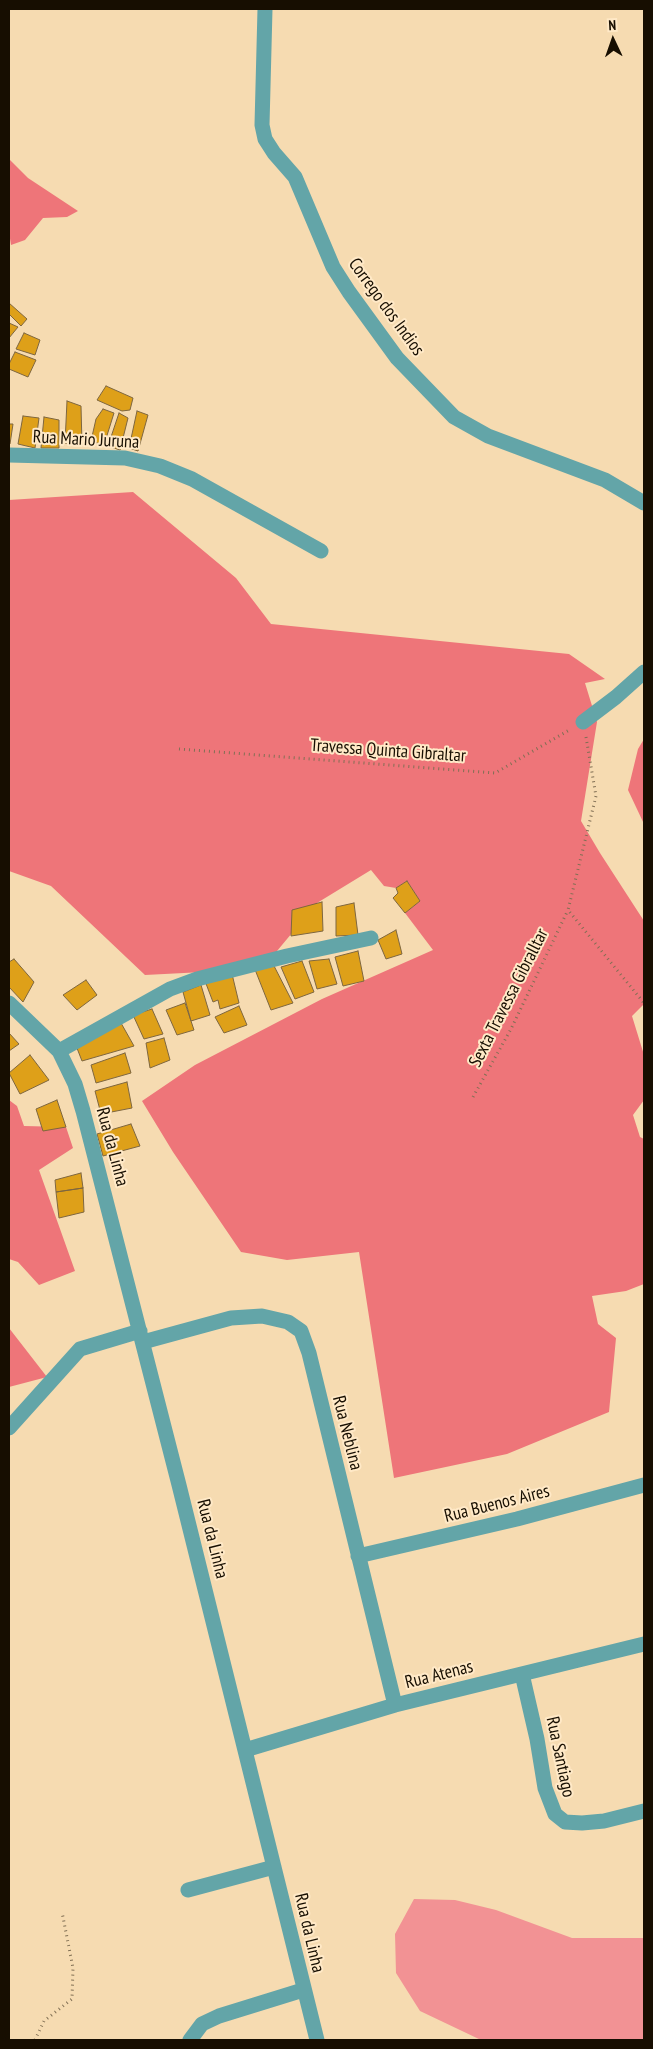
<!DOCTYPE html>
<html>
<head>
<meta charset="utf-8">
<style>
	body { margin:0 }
	#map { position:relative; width:653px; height:2049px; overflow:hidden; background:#f6dbb1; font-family:"PT Sans Narrow",sans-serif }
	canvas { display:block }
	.frame { position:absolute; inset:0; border:10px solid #170e01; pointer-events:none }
	.north { position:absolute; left:588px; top:15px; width:50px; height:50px; -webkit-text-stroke:4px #ffe9c7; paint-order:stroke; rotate:357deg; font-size:14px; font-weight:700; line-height:20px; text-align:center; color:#170e01 }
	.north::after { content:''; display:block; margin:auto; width:18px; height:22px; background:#170e01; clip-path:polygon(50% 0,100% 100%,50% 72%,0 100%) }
</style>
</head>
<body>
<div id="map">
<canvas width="653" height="2049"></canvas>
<div class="frame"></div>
<div class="north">N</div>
</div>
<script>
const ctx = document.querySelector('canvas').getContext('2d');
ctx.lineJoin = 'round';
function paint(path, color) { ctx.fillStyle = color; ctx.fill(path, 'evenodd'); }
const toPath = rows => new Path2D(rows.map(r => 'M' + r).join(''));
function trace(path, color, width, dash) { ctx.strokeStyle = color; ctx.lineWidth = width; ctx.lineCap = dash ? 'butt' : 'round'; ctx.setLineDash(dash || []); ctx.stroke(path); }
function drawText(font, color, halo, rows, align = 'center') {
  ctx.font = font + ' "PT Sans Narrow",sans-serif'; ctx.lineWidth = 4; ctx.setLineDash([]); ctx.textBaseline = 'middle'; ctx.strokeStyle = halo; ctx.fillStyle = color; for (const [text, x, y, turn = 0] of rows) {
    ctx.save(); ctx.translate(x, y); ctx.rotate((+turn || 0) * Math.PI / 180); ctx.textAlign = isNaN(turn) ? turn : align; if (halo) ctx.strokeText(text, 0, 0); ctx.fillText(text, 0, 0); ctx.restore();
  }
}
const green = toPath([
	[414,1899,455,1900,496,1910,572,1938,644,1938,644,2040,481,2040,420,2011,396,1973,395,1934]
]);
const forest = toPath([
	[9,159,28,178,78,211,67,217,43,218,25,240,11,245,9,232],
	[133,492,236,578,271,624,569,654,605,679,585,683,597,722,581,821,600,853,644,921,644,1004,632,1016,644,1055,644,1100,633,1115,640,1137,644,1139,644,1284,626,1291,592,1296,598,1324,616,1338,609,1412,507,1454,394,1478,359,1252,287,1260,241,1252,173,1152,142,1101,195,1065,322,999,433,950,405,913,420,901,407,881,396,888,384,886,371,870,317,903,262,969,145,975,51,886,9,871,9,500],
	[644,739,644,824,628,790,638,749],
	[9,1100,17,1106,24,1126,66,1127,73,1148,39,1170,75,1271,39,1285,18,1262,9,1259],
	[9,1328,47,1377,9,1387]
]);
const building = toPath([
	[9,303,27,319,21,326,9,314,9,303],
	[9,323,18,327,9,338,9,323],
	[24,333,40,340,35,355,16,349,24,333],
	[15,352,36,360,28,377,9,369,9,364,15,352],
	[106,386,133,398,130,410,122,411,97,400,106,386],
	[67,401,81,406,82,445,65,443,67,401],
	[103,409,114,413,104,445,91,441,96,419,103,409],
	[137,411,148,415,138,451,129,448,137,411],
	[119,413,128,418,120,450,108,446,119,413],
	[23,416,39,418,35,448,18,444,23,416],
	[44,417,59,420,59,448,41,448,44,417],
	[9,424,13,424,10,444,9,443,9,424],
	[407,881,420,901,405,913,393,898,398,893,396,888,407,881],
	[322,902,323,931,291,936,292,910,322,902],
	[354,903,358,935,336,936,336,907,354,903],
	[396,930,402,954,386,959,378,940,396,930],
	[358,951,364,981,343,986,335,957,358,951],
	[14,959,34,982,23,1002,9,987,9,962,14,959],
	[329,959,337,984,317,989,309,961,329,959],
	[302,961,314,992,295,999,281,967,302,961],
	[272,962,293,1003,271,1010,254,967,272,962],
	[232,974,239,1003,220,1009,218,1000,213,1002,205,981,232,974],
	[86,980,97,995,77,1010,63,995,86,980],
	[201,985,210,1015,191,1021,183,992,201,985],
	[185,1003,194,1030,177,1035,166,1010,185,1003],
	[239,1006,247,1025,224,1033,215,1017,239,1006],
	[152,1009,163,1034,144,1039,133,1015,152,1009],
	[121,1023,134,1046,82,1061,75,1043,121,1023],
	[9,1033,19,1044,9,1051,9,1033],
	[164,1038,170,1060,150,1068,146,1043,164,1038],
	[125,1053,131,1073,96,1083,91,1065,125,1053],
	[30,1055,49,1080,20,1094,9,1073,30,1055],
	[127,1082,132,1108,101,1114,95,1091,127,1082],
	[57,1100,66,1127,43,1131,36,1109,57,1100],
	[131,1124,140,1146,103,1156,97,1134,131,1124],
	[81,1173,83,1188,56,1192,55,1180,81,1173],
	[83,1188,84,1212,59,1218,56,1192,83,1188]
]);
const path = toPath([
	[586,737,596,796,568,910,644,1003],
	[179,749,495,773,571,729],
	[473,1097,511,1029,568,910],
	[35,2040,44,2021,72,1999,73,1968,62,1912]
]);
const minor = toPath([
	[265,9,262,125,265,139,274,153,295,177,333,267,349,292,397,358,454,417,488,436,605,480,644,503],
	[9,455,125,458,160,466,192,479,321,551],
	[583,722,616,697,644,672],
	[9,1003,59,1051,75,1084,83,1111,179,1485,317,2040],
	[59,1051,170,989,197,979,287,956,371,938],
	[143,1342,231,1318,262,1316,288,1322,301,1331,309,1353,395,1705],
	[9,1428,80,1349,140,1331],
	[358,1556,517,1519,644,1485],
	[522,1674,537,1739,545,1788,555,1814,565,1822,582,1823,604,1821,644,1811],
	[245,1750,395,1705,644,1644],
	[188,1890,274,1867],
	[190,2040,202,2024,219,2016,303,1990]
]);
const streetNames = [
	["Corrego dos Indios",386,307,54],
	["Rua Mario Juruna",86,440,3],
	["Travessa Quinta Gibraltar",388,751,4],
	["Sexta Travessa Gibralltar",509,998,-63],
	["Rua da Linha",112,1147,75],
	["Rua Neblina",347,1433,76],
	["Rua Buenos Aires",497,1504,-14],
	["Rua da Linha",212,1539,76],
	["Rua Atenas",439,1675,-14],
	["Rua Santiago",560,1757,78],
	["Rua da Linha",309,1933,77]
];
paint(green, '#f29294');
paint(forest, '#ee7579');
paint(building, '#dea019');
trace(building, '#7e663f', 1);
trace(path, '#806f54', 3, [1, 4]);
trace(minor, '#63a5a8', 15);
drawText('18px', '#170e01', '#ffe9c7', streetNames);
</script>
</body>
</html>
